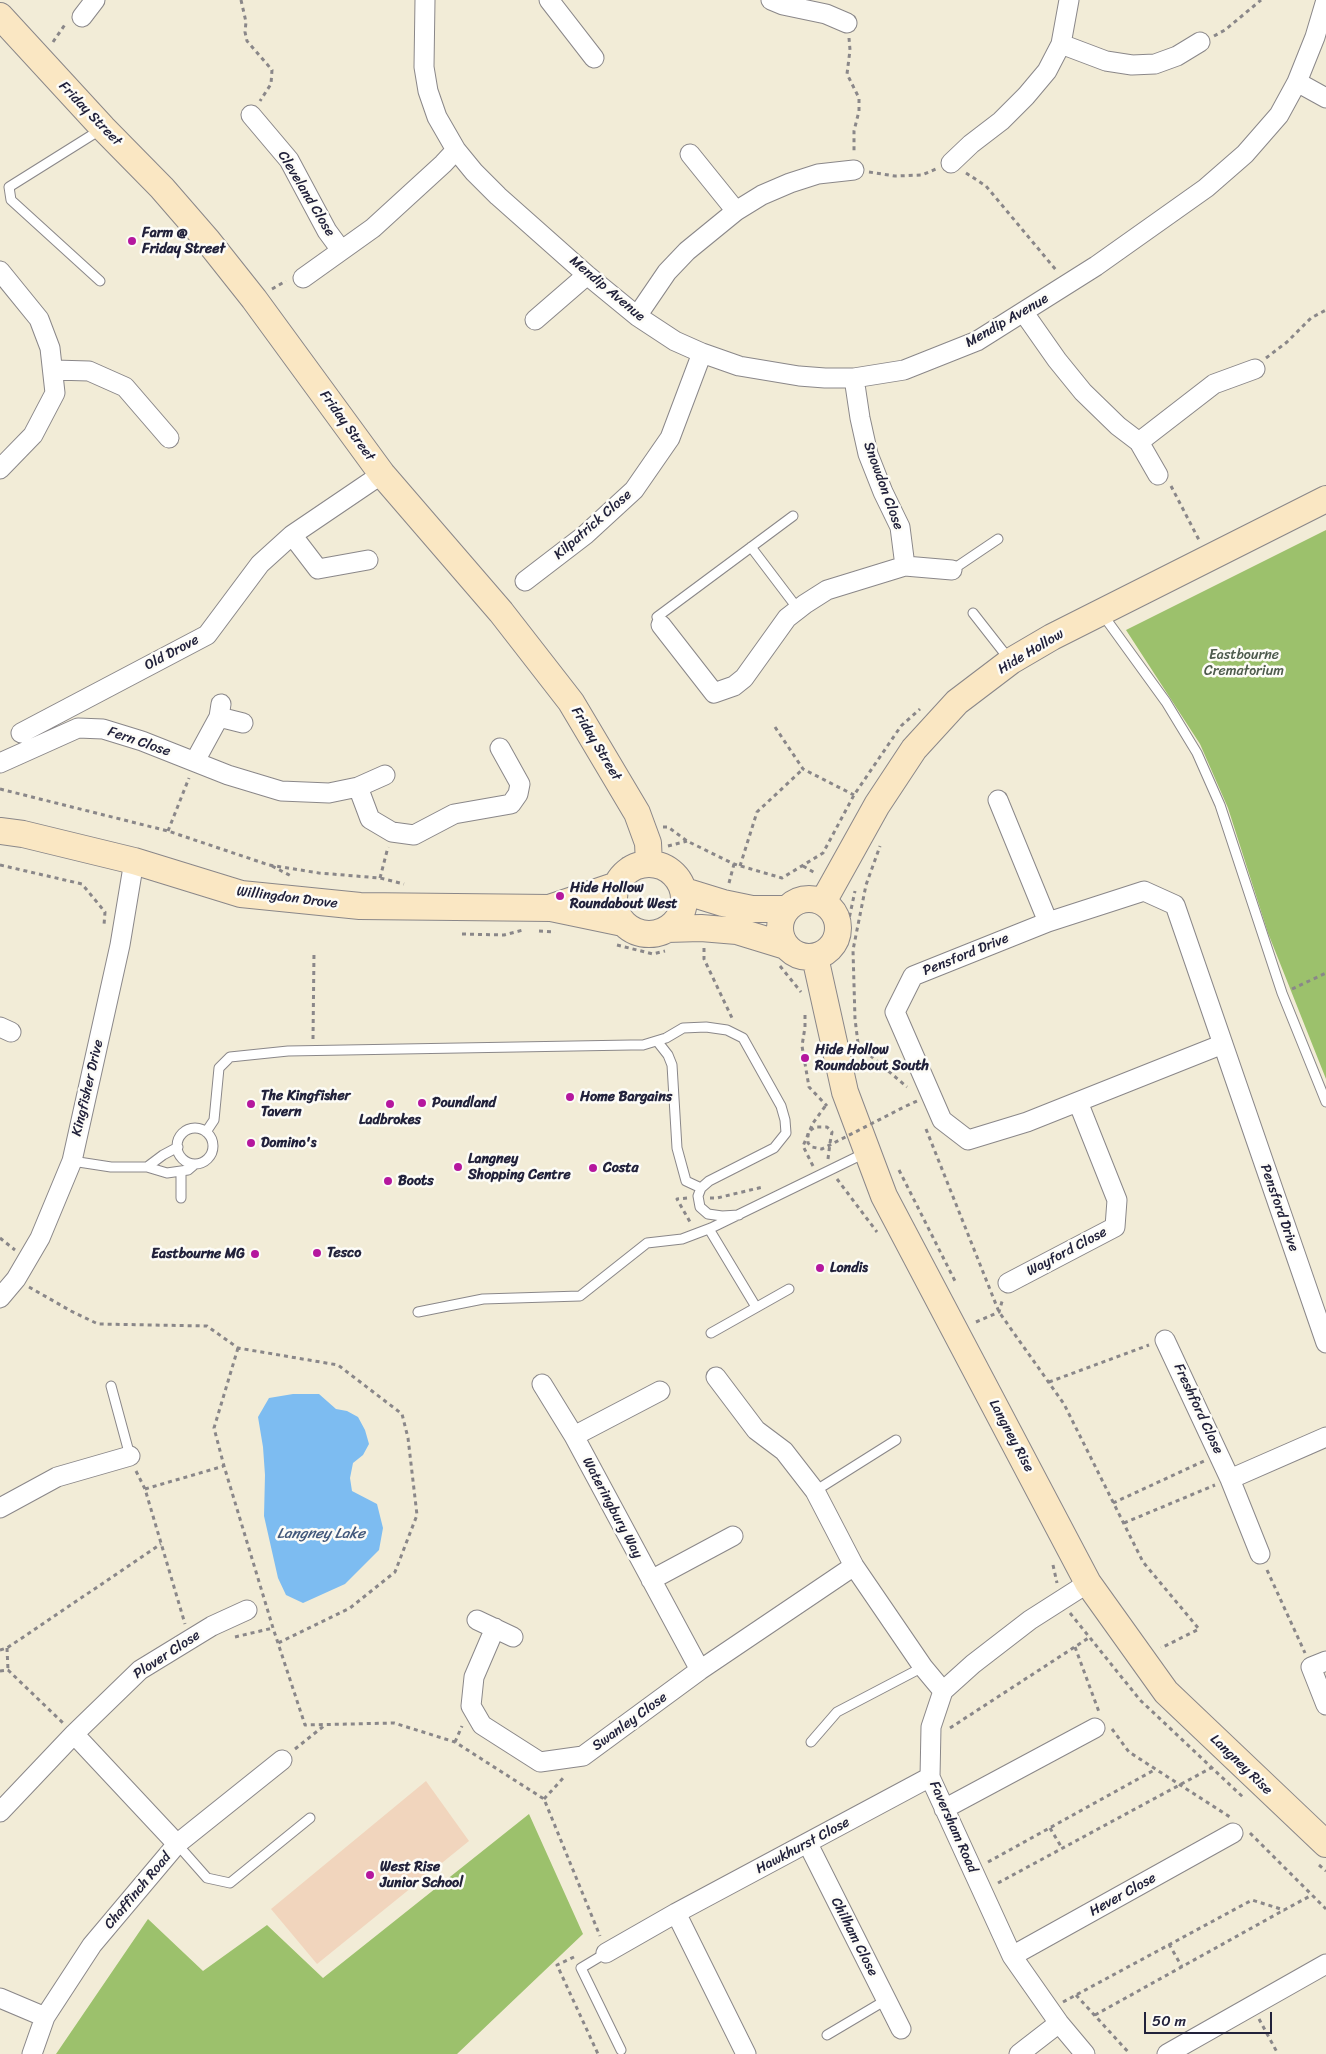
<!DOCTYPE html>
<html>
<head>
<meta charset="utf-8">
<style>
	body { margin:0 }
	#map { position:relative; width:1326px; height:2054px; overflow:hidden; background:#f2ecd7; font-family:Sriracha,sans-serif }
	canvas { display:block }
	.scale { position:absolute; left:1144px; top:2012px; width:128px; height:22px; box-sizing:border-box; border:2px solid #22223b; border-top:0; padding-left:6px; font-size:15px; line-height:18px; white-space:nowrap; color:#22223b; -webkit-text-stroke:4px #fdfcf7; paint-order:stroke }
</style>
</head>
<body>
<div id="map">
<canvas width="1326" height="2054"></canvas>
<div class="scale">50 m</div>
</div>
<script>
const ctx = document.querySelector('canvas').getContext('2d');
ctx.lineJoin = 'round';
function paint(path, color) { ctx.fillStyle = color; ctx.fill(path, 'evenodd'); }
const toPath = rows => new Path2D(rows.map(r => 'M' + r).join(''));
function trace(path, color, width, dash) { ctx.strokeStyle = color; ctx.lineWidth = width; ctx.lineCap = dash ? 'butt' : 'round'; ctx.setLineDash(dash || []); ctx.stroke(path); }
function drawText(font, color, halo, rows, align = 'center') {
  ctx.font = font + ' Sriracha,sans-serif'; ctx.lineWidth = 5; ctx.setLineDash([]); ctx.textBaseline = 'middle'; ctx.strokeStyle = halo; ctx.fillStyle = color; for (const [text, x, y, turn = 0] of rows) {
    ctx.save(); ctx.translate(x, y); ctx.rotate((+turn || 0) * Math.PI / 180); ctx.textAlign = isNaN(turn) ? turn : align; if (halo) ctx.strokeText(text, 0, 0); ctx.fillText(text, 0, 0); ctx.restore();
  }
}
const built = toPath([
	[426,1781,469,1841,317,1964,271,1909]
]);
const green = toPath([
	[1326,530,1326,1079,1268,933,1228,808,1200,744,1126,630],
	[529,1814,583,1934,457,2054,56,2054,148,1919,203,1971,267,1925,323,1978]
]);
const water = toPath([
	[293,1394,319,1394,336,1409,347,1411,358,1417,365,1430,369,1444,363,1455,353,1463,350,1478,352,1491,377,1504,383,1528,379,1550,345,1584,303,1603,286,1595,278,1578,264,1516,265,1475,263,1447,258,1417,269,1398]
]);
const path = toPath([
	[241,0,246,22,245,32,247,41,272,70,271,84,260,101],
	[1214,36,1225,30,1261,0],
	[849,38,850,50,847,74,859,98,859,111,854,131,854,154],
	[53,42,66,23],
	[869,172,895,176,922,175,936,169],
	[966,173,986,186,1056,270],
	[272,289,286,281],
	[1266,358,1287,342,1311,318,1326,310],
	[1171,486,1199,540],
	[775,727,803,769,854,795],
	[0,789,168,831,269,865,319,873,380,878,404,884],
	[663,827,668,827,687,841,734,864,782,878,823,853,854,795,901,726,920,709],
	[168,831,189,778],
	[668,846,687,841],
	[0,865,82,884,105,912,104,925],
	[617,865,623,859,629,858],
	[272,866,293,877],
	[740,866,757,812,803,769],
	[803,866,815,873],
	[380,878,388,847],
	[729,883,734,864],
	[838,927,849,919,855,891],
	[539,931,555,932],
	[462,934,504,935,523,930],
	[617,945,653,954,665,951],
	[704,948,704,959,732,1018],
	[780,966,801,992],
	[1292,989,1326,973],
	[805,1015,805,1027,802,1046,809,1087,827,1106],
	[313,1039,314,952],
	[858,1043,855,1019,853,950,866,885,880,846],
	[858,1045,907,1087],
	[906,1106,917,1101],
	[926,1129,999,1312,1064,1404,1143,1562,1199,1629,1161,1648],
	[828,1159,830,1143],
	[813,1166,803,1146,813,1123,826,1105],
	[899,1170,956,1283],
	[837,1179,877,1232],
	[687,1198,677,1199,690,1222],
	[710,1198,717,1198,763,1187],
	[0,1238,15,1250],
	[29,1287,71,1311,98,1324,207,1326,238,1348,338,1365,402,1414,408,1438,417,1515,395,1572,350,1608,278,1643],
	[976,1322,999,1312,1003,1298],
	[238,1348,214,1428,224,1466,273,1628,305,1725,394,1723,455,1742,544,1799,600,1936],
	[1049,1382,1149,1345],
	[136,1471,145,1489,185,1624],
	[145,1489,224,1466],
	[1113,1503,1204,1461],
	[1124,1523,1215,1485],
	[1053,1565,1057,1583],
	[1267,1570,1305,1653],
	[1070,1613,1140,1700,1245,1799],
	[235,1637,273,1628],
	[1075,1647,1099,1712],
	[7,1648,8,1670],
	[0,1650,7,1648,161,1544],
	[0,1671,8,1670,63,1723],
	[950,1728,1090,1637],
	[1112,1729,1129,1752,1230,1817],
	[455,1742,462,1726],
	[295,1749,325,1725],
	[544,1799,565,1776],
	[1050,1828,1062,1848],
	[1250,1833,1326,1909],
	[988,1862,1156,1769],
	[1319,1865,1326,1871],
	[998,1883,1211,1768],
	[1169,1944,1182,1967],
	[574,1957,557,1965,598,2054],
	[1076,1995,1130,2054],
	[1063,2002,1252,1900,1284,1910,1312,1895],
	[1095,2015,1284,1910],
	[1259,2019,1278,2054]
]);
const service = toPath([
	[100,281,11,200,9,187,100,130],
	[751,547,798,609],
	[952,570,998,539],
	[973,613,1009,659],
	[1103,615,1166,702,1197,753,1220,805,1282,993,1326,1102],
	[661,625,657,617,793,516],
	[657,1041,668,1055,672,1065,677,1148,686,1181,701,1188],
	'177 1146a18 18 0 1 1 36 0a18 18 0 1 1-36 0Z',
	[206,1132,214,1120,219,1068,230,1057,288,1051,631,1045,643,1045,666,1038,683,1028,706,1027,727,1030,743,1038,781,1106,785,1120,786,1133,774,1148,709,1181,701,1188,698,1196,700,1207,708,1214,722,1216,739,1215],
	[72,1161,111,1167,147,1167,167,1173,188,1170,195,1164],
	[147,1167,163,1155,178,1147],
	[181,1198,181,1171],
	[709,1229,756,1307],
	[418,1312,483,1299,580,1296,647,1243,682,1239,711,1228,865,1153],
	[711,1333,789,1289],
	[111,1386,130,1456],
	[815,1491,896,1440],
	[811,1742,837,1712,923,1667],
	[177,1844,207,1878,230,1883,310,1818],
	[606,1953,581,1968,621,2050],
	[827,2035,886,2000]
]);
const minor = toPath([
	[425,0,424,67,428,91,437,117,456,150,474,172,498,196,587,275,637,316,675,341,702,353,739,366,799,376,825,378,854,378,904,370,977,341,1096,266,1206,188,1245,154,1279,115,1297,82,1315,37,1326,0],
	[549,0,594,58],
	[771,0,783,5,826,14,847,23],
	[82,17,95,0],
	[1061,44,1106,61,1132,65,1155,64,1177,56,1200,42],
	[1297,82,1326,98],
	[251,115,289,160,327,231,341,250],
	[690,154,736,211],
	[951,163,971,144,1001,121,1026,96,1047,71,1061,44,1069,0],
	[0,271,39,319,50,348,55,393,33,435,0,469],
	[303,278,373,228,443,164,456,150],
	[1024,313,1057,360,1083,392,1118,426,1139,442,1158,475],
	[637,316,667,272,687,251,736,211,762,195,790,183,818,174,854,170],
	[535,320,587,275],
	[54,370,89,371,125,387,169,438],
	[854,378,860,418,868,454,883,492,900,527,905,566],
	[1139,442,1214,384,1255,369],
	[292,535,318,569,368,560],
	[525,581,585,535,634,490,670,438,702,353],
	[661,625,714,693,734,686,744,678,787,618,805,604,827,590,905,566,952,570],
	[219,717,243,723],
	[21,733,207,635,260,564,292,535,382,474],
	[195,761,219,717,221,704],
	[0,763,78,728,103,729,142,741,228,775,281,791,329,793,358,787,385,775],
	[358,787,370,819,392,832,414,835,454,814,511,804,518,794,520,784,500,748],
	[998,800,1048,922],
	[0,1027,11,1032],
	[1223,1044,1027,1122,968,1140,942,1120,895,1012,913,976,1048,922,1144,891,1175,905,1326,1343],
	[1008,1283,1115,1227,1117,1200,1078,1102],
	[0,1298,16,1279,40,1238,72,1161,120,945,134,861],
	[1165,1340,1230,1479,1260,1554],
	[716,1377,756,1430,784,1451,815,1491,854,1566,923,1667,943,1691],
	[542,1384,574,1436,700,1670],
	[574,1436,660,1391],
	[1230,1479,1326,1437],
	[0,1508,57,1477,130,1456],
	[651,1580,733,1536],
	[477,1620,513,1637],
	[495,1628,474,1677,471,1706,482,1725,540,1762,583,1756,700,1670,854,1566],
	[1326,1661,1311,1667,1326,1705],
	[74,1734,177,1844],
	[944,1809,1095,1728],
	[0,1812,74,1734,140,1670,212,1626,247,1610],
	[808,1844,901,2029],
	[676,1913,746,2054],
	[606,1953,676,1913,930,1777],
	[1012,1956,1233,1833],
	[0,1998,45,2017],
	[32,2054,45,2017,92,1945,177,1844,282,1760],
	[1019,2054,1059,2023],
	[1085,2054,1059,2023,1012,1956,930,1777,931,1727,943,1691,973,1664,1030,1620,1088,1583],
	[1167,2054,1326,1964]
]);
const secondary = toPath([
	[0,16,103,128,162,188,208,241,254,299,382,474,501,612,571,702,637,813,648,843,649,864],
	[0,831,23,834,134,861,241,894,360,906,551,908,623,923],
	'614 899a35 35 0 1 1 70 0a35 35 0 1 1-70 0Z',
	[684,891,723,903,752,909,786,909],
	'780 928a29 29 0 1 1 58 0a29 29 0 1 1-58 0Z',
	[823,902,877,805,914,749,957,702,1011,661,1052,637,1326,499],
	[552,907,617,885],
	[667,929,701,928,737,931,786,946],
	[815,957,845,1092,884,1196,1088,1583,1166,1692,1326,1844]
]);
const pathBridge = toPath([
	[830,1143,832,1132,827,1127,815,1127,808,1132,808,1143,812,1147,822,1149,906,1106]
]);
const markers = [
	[132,241,5,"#b5179e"],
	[560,896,5,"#b5179e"],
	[805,1058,5,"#b5179e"],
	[570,1097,5,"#b5179e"],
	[422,1103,5,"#b5179e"],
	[251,1104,5,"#b5179e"],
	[390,1104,5,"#b5179e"],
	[251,1143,5,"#b5179e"],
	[458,1167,5,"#b5179e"],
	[593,1168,5,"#b5179e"],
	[388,1181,5,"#b5179e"],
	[317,1253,5,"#b5179e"],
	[255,1254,5,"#b5179e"],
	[820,1268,5,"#b5179e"],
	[370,1875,5,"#b5179e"]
];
const streetNames = [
	["Friday Street",90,114,46],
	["Cleveland Close",306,194,59],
	["Mendip Avenue",607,289,40],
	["Mendip Avenue",1007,321,-30],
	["Friday Street",347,426,54],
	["Snowdon Close",883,486,70],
	["Kilpatrick Close",593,525,-41],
	["Hide Hollow",1031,652,-31],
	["Old Drove",172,653,-28],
	["Fern Close",139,742,19],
	["Friday Street",596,744,59],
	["Willingdon Drove",287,898,7],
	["Pensford Drive",966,955,-22],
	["Kingfisher Drive",88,1088,-77],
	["Pensford Drive",1279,1208,71],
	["Wayford Close",1067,1252,-28],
	["Freshford Close",1198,1409,65],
	["Langney Rise",1011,1436,62],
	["Wateringbury Way",612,1508,62],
	["Plover Close",167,1655,-33],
	["Swanley Close",630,1722,-36],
	["Langney Rise",1241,1765,44],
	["Faversham Road",953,1827,66],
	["Hawkhurst Close",803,1846,-28],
	["Chaffinch Road",138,1891,-50],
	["Hever Close",1123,1895,-29],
	["Chilham Close",854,1937,63]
];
const poiNames = [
	["Farm @",142,233],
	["Friday Street",142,249],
	["Hide Hollow",570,888],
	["Roundabout West",570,904],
	["Hide Hollow",815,1050],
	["Roundabout South",815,1066],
	["The Kingfisher",261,1096],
	["Tavern",261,1112],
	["Home Bargains",580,1097],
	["Poundland",432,1103],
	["Ladbrokes",390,1120,"center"],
	["Domino's",261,1143],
	["Langney",468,1159],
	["Shopping Centre",468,1175],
	["Costa",603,1168],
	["Boots",398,1181],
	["Tesco",327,1253],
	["Eastbourne MG",245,1254,"right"],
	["Londis",830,1268],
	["West Rise",380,1867],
	["Junior School",380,1883]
];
const parkNames = [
	["Eastbourne",1244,655],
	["Crematorium",1244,671]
];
const waterNames = [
	["Langney Lake",321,1534]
];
paint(built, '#f1d5bd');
paint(green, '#9cc16c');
paint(water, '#7dbcf1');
trace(service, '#8a8789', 11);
trace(minor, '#8a8789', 21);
trace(secondary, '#8a8789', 28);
trace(path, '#8a8789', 3, [4, 4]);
trace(service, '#fff', 9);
trace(minor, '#fff', 19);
trace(secondary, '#fae7c3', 26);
trace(pathBridge, '#8a8789', 3, [4, 4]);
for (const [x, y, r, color] of markers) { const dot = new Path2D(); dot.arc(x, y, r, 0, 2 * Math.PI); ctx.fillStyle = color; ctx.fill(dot); trace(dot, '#fdfcf7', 2); }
drawText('14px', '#22223b', '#fdfcf7', streetNames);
drawText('bold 14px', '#22223b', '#fdfcf7', poiNames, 'left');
drawText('14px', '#4d5a4c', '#fdfcf7', parkNames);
drawText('italic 15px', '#42587b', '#fdfcf7', waterNames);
</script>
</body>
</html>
